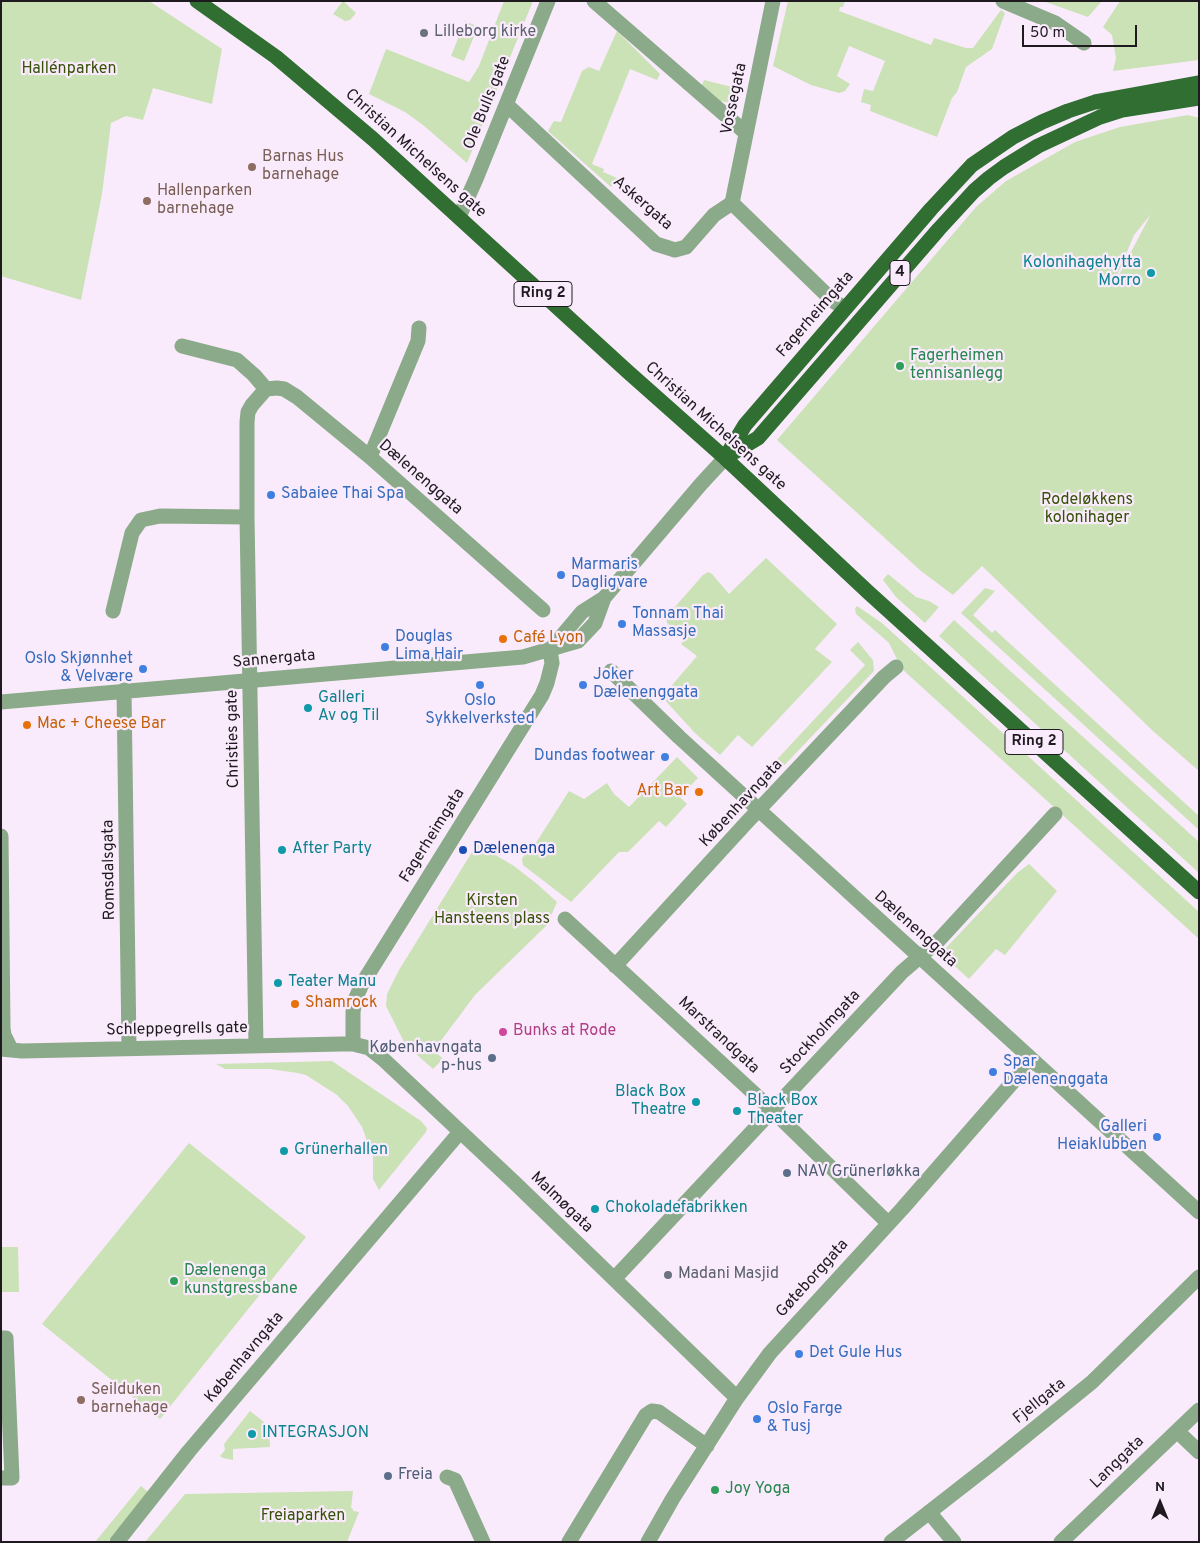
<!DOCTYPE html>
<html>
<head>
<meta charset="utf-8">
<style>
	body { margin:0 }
	#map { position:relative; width:1200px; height:1543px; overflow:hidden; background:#faebfc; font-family:Overpass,sans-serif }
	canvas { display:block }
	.frame { position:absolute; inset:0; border:2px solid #1f1a20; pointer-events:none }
	.north { position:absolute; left:1135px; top:1478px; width:50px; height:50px; -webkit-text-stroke:4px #faebfc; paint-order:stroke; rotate:0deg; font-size:14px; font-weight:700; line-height:20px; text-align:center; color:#1f1a20 }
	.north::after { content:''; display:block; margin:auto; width:18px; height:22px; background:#1f1a20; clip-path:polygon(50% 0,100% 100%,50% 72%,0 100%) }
	.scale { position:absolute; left:1022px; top:25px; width:115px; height:22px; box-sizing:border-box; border:2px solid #1f1a20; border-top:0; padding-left:6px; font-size:15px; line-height:18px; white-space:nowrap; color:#1f1a20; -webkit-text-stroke:4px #faebfc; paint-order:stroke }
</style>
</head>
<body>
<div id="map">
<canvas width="1200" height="1543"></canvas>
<div class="frame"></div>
<div class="north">N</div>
<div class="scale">50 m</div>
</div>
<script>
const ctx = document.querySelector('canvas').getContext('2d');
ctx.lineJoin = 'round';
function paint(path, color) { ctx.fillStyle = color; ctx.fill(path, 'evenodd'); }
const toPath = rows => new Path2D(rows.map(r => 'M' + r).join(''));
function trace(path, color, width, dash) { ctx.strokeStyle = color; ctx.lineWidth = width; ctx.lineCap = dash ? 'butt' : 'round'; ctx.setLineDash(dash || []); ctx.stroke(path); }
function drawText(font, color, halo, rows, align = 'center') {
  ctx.font = font + ' Overpass,sans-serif'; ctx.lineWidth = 4.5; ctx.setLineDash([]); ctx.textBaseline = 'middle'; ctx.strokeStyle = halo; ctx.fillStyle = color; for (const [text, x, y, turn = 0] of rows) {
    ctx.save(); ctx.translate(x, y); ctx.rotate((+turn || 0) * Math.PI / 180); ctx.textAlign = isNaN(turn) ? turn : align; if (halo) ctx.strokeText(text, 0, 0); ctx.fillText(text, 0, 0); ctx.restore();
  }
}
const green = toPath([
	[1,1,149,1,222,49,212,104,153,88,143,120,126,116,111,123,102,194,81,300,1,276],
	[343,1,356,13,350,20,345,21,333,14],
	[504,1,533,1,467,163,423,125,405,112,369,94,386,49,469,82,479,66],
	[788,1,845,1,843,7,840,7,839,11,931,45,934,38,966,48,973,48,1001,10,1005,13,992,49,966,67,957,92,952,98,937,137,870,111,871,105,861,102,864,89,873,91,885,61,849,46,837,76,850,84,845,91,839,93,811,85,773,66],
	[1043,1,1102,1,1088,17],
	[1120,1,1199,1,1199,60,1113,71,1116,58,1112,35,1103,27],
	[465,21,474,25,477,29,464,61,451,56],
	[617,31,660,74,657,80,630,69,592,164,604,169,603,172,617,178,611,187,548,131,554,121,561,122,582,71,589,67,599,71],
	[704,80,740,89,735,104,720,101,702,85],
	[1188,115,1199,118,1199,771,1153,731,982,566,953,595,921,571,777,440,976,207,1006,181,1075,142,1120,127],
	[1151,214,1111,290,1134,235],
	[766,558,837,624,815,649,832,662,752,747,738,735,720,755,695,733,662,697,697,656,681,644,686,638,667,623,666,617,703,575,708,572,712,574,729,594],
	[888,574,916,597,929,601,939,607,925,623,896,597,883,580],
	[985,588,995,591,973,615,992,633,995,630,1199,816,1199,830,961,613],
	[857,606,882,623,1199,912,1199,939,902,669,889,643,856,614,855,609],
	[954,620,1199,842,1199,873,939,636],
	[858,642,873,660,874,671,775,775,768,769,865,665,850,650],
	[677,757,698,778,680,797,687,804,666,827,659,821,628,852,619,852,571,902,523,865,522,859,530,845,534,846,569,791,584,799,607,783,614,794,629,807],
	[477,844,514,866,537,884,557,902,547,925,475,995,434,1050,443,1059,433,1069,405,1044,386,1006,387,994,399,970],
	[1029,864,1057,891,1005,955,996,949,969,979,942,955,943,951,1017,873],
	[332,1061,421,1121,427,1128,426,1132,379,1190,373,1179,373,1157,362,1127,348,1106,337,1095,306,1075,298,1073,270,1069,225,1069,216,1064],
	[189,1143,306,1237,160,1419,42,1324],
	[1,1247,18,1247,19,1292,1,1292],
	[250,1411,264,1422,264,1427,269,1431,270,1447,233,1449,233,1460,223,1458,220,1456,225,1450,224,1444],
	[141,1486,147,1491,147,1493,108,1542,95,1542],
	[353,1491,351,1508,353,1509,353,1511,359,1512,347,1542,145,1542,185,1494]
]);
const minor = toPath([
	[594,1,746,133],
	[1003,1,1055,23,1084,43],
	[507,105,656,244,675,250,686,247,714,215,732,203,833,301,845,308],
	[732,203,773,1],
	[459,217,476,179,548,1],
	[182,346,237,360,254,375,266,389],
	[266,389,277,388,284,389,297,397,370,457,543,610],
	[370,457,418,341,419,328],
	[113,611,132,533,141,520,160,516,247,517],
	[611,671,679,737,1199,1212],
	[124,690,129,1048],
	[1,702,523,657,578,641,595,623,604,598],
	[1,836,3,1028,4,1035,11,1049],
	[565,919,772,1110,888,1223],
	[615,966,747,822,884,677,896,667],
	[353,1044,353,1012,355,1000,362,984,542,695,547,683,552,663,550,650,582,612,604,598,701,484,725,458],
	[256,1046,247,517,247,422,248,412,252,405,266,389],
	[1,1049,22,1051,341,1044,353,1044,369,1048,383,1059,516,1184,737,1398],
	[614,1279,902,972,938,941,1055,814],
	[1,1338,6,1338,12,1478,1,1478],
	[1177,1431,1199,1452],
	[447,1477,455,1480,483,1542],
	[929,1512,954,1542],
	[117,1542,189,1451,460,1132],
	[569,1542,646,1415,652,1411,659,1412,707,1446],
	[648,1542,673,1498,737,1398,770,1353,902,1209,1032,1060],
	[891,1542,991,1464,1092,1382,1199,1277],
	[1061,1542,1199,1410]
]);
const major = toPath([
	[197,1,276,57,373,139,627,371,725,458,868,592,1199,892],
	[726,457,758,438,939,229,974,191,989,178,1004,167,1038,146,1100,117,1122,110,1199,98],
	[725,458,745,425,931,209,972,165,1013,137,1042,122,1068,111,1095,102,1199,83]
]);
const markers = [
	[424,33,5,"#6b7280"],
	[252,167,5,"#8d6e63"],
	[147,201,5,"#8d6e63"],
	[1151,273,5,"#0f9aa8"],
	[900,366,5,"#2e9e5b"],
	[271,495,5,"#3f7fe0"],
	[561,575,5,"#3f7fe0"],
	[622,624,5,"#3f7fe0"],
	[503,639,5,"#e8710a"],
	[385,647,5,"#3f7fe0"],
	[143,669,5,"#3f7fe0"],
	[480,685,5,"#3f7fe0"],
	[583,685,5,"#3f7fe0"],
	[308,708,5,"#0f9aa8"],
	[27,725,5,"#e8710a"],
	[665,757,5,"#3f7fe0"],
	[699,792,5,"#e8710a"],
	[282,850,5,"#0f9aa8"],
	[463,850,5,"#1a4fb4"],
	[278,983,5,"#0f9aa8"],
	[295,1004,5,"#e8710a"],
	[503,1032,5,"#d1479c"],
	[492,1058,5,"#5c6f8a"],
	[993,1072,5,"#3f7fe0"],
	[696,1102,5,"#0f9aa8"],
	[737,1111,5,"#0f9aa8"],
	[1157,1137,5,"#3f7fe0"],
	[284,1151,5,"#0f9aa8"],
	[787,1173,5,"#5c6f8a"],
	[595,1209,5,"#0f9aa8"],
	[668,1275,5,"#6b7280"],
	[174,1281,5,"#2e9e5b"],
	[799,1354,5,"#3f7fe0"],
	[81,1400,5,"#8d6e63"],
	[757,1419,5,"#3f7fe0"],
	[252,1434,5,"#0f9aa8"],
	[388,1476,5,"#5c6f8a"],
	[715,1490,5,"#2e9e5b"]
];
const shields = [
	[900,273,20],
	[543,294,58],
	[1034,742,58]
];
const shieldNames = [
	["4",900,273],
	["Ring 2",543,294],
	["Ring 2",1034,742]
];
const worshipNames = [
	["Lilleborg kirke",434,33],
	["Madani Masjid",678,1275]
];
const parkNames = [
	["Hallénparken",69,70],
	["Rodeløkkens",1087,501],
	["kolonihager",1087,519],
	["Kirsten",492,902],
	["Hansteens plass",492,920],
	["Freiaparken",303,1517]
];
const streetNames = [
	["Vossegata",735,99,-78],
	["Ole Bulls gate",488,103,-68],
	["Christian Michelsens gate",415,154,42],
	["Askergata",642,204,41],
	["Fagerheimgata",816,315,-49],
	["Christian Michelsens gate",715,427,42],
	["Dælenenggata",420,478,41],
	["Sannergata",274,660,-5],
	["Christies gate",234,739,-91],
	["Københavngata",742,804,-47],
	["Fagerheimgata",433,836,-58],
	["Romsdalsgata",110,870,-91],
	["Dælenenggata",915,930,42],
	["Schleppegrells gate",177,1030,-1],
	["Stockholmgata",821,1033,-47],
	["Marstrandgata",718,1036,43],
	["Malmøgata",561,1203,44],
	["Gøteborggata",813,1279,-48],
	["Københavngata",245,1358,-50],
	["Fjellgata",1040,1402,-39],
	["Langgata",1118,1463,-44]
];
const educationNames = [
	["Barnas Hus",262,158],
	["barnehage",262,176],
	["Hallenparken",157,192],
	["barnehage",157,210],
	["Seilduken",91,1391],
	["barnehage",91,1409]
];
const cultureNames = [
	["Kolonihagehytta",1141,264,"right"],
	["Morro",1141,282,"right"],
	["Galleri",318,699],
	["Av og Til",318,717],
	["After Party",292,850],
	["Teater Manu",288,983],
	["Black Box",686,1093,"right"],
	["Theatre",686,1111,"right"],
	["Black Box",747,1102],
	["Theater",747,1120],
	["Grünerhallen",294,1151],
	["Chokoladefabrikken",605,1209],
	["INTEGRASJON",262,1434]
];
const leisureNames = [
	["Fagerheimen",910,357],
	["tennisanlegg",910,375],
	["Dælenenga",184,1272],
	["kunstgressbane",184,1290],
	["Joy Yoga",725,1490]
];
const shopNames = [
	["Sabaiee Thai Spa",281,495],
	["Marmaris",571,566],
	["Dagligvare",571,584],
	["Tonnam Thai",632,615],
	["Massasje",632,633],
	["Douglas",395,638],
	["Lima Hair",395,656],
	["Oslo Skjønnhet",133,660,"right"],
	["& Velvære",133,678,"right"],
	["Joker",593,676],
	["Dælenenggata",593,694],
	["Oslo",480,702,"center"],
	["Sykkelverksted",480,720,"center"],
	["Dundas footwear",655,757,"right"],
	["Spar",1003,1063],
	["Dælenenggata",1003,1081],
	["Galleri",1147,1128,"right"],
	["Heiaklubben",1147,1146,"right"],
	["Det Gule Hus",809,1354],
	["Oslo Farge",767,1410],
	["& Tusj",767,1428]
];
const foodNames = [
	["Café Lyon",513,639],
	["Mac + Cheese Bar",37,725],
	["Art Bar",689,792,"right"],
	["Shamrock",305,1004]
];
const transitNames = [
	["Dælenenga",473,850]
];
const hotelNames = [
	["Bunks at Rode",513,1032]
];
const serviceNames = [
	["Københavngata",482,1049,"right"],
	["p-hus",482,1067,"right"],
	["NAV Grünerløkka",797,1173],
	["Freia",398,1476]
];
paint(green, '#cbe1b6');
trace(minor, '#8aaa89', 15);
trace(major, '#306e32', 15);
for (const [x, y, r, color] of markers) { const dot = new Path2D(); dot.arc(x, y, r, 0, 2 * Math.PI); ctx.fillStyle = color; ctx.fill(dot); trace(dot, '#faebfc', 2); }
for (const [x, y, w] of shields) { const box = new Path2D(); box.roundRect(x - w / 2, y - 12.5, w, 25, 4); ctx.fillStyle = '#faebfc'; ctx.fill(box); trace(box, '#1f1a20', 1); }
drawText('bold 15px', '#1f1a20', null, shieldNames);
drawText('16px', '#5b616d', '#faebfc', worshipNames, 'left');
drawText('16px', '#355206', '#faebfc', parkNames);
drawText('16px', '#1f1a20', '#faebfc', streetNames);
drawText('16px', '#785e54', '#faebfc', educationNames, 'left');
drawText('16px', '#0d838f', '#faebfc', cultureNames, 'left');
drawText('16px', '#27864d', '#faebfc', leisureNames, 'left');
drawText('16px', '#366cbe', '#faebfc', shopNames, 'left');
drawText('16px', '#c56008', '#faebfc', foodNames, 'left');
drawText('16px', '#164399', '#faebfc', transitNames, 'left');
drawText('16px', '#b23c85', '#faebfc', hotelNames, 'left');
drawText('16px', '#4e5e75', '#faebfc', serviceNames, 'left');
</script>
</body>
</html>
